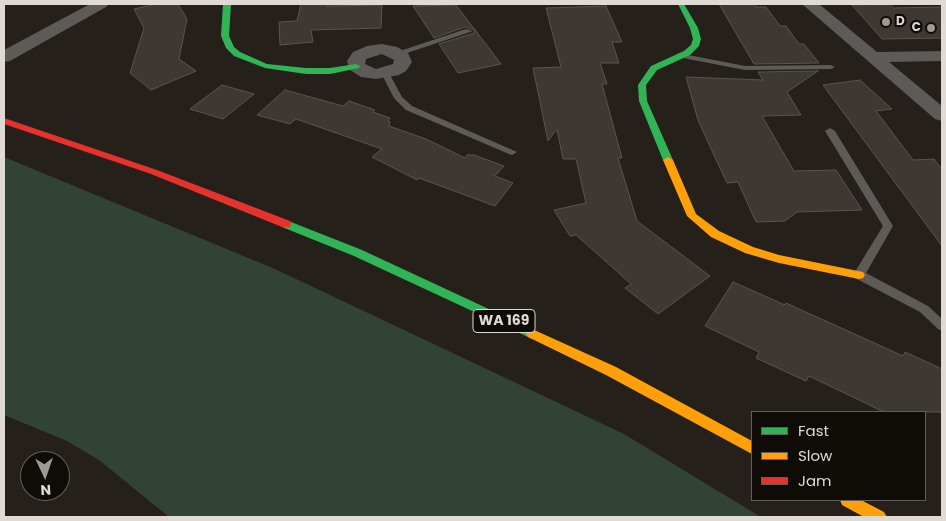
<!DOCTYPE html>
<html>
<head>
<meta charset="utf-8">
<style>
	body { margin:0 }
	#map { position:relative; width:946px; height:521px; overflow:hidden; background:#26201a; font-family:Poppins,sans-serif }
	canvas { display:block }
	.frame { position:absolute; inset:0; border:5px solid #dfdad3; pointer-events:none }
	.legend { position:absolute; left:751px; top:411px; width:175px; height:90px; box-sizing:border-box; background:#0f0c07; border:1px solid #625e59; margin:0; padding:6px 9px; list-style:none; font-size:15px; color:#dfdad3 }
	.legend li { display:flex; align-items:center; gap:10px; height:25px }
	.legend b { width:25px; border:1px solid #625e59 }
	.north { position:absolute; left:20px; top:451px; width:50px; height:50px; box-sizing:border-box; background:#0f0c07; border:1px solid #625e59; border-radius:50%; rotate:177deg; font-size:14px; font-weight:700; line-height:20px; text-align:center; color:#dfdad3 }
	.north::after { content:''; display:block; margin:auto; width:18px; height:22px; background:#9e9992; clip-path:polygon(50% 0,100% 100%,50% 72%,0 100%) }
</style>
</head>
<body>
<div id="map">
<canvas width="946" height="521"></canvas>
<div class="frame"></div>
<ul class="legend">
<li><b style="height:6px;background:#30b455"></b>Fast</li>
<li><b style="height:6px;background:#ff9f0a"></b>Slow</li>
<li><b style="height:6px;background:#e5322d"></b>Jam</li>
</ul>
<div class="north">N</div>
</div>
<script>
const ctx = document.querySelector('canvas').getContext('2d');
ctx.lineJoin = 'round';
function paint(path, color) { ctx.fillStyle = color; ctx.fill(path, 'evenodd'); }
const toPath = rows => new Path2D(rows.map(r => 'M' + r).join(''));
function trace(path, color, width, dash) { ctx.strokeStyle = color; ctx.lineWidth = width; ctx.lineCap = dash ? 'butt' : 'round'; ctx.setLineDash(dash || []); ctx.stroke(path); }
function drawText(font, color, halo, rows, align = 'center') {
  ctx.font = font + ' Poppins,sans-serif'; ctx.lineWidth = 4.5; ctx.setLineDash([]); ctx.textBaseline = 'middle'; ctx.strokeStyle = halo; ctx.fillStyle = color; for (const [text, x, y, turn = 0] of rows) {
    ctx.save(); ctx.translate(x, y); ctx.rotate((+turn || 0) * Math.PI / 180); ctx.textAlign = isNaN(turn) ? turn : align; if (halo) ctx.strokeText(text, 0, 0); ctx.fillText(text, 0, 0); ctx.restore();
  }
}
const green = toPath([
	[4,157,275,269,624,434,761,517,169,517,99,460,67,441,4,415]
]);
const building = toPath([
	[156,4,178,4,187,19,179,59,196,71,151,90,130,73,144,28,134,9,156,4],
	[301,4,328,4,327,6,382,5,381,28,311,30,313,42,280,45,279,22,297,21,301,4],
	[719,4,754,4,756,7,766,7,780,26,786,26,799,44,804,44,819,63,754,64,719,4],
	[890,4,893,8,942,7,942,38,882,39,852,5,890,4],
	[456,5,501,64,458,73,439,44,474,33,475,30,465,27,434,38,413,6,456,5],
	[606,6,622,42,612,42,619,63,600,63,607,84,602,84,622,158,618,158,637,221,710,276,658,314,625,288,631,284,576,235,570,236,554,210,586,203,576,159,563,159,557,129,548,141,533,68,561,67,546,8,606,6],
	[818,71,787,92,801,115,762,116,794,171,836,170,862,210,797,212,785,221,756,222,738,182,727,183,713,153,698,120,686,77,763,80,758,72,818,71],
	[860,80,892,109,876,111,913,160,934,159,942,169,942,246,823,85,860,80],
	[222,85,254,94,223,119,190,109,222,85],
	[285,90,343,106,349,101,375,110,373,112,390,118,388,121,390,122,389,126,426,139,465,158,467,155,474,155,504,166,495,176,513,183,495,206,419,178,417,180,372,157,382,149,296,119,290,124,257,115,285,90],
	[733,282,785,305,786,303,903,356,905,352,942,369,942,412,884,412,809,376,806,381,756,358,759,352,705,326,733,282]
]);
const lane = toPath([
	[466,29,473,31,401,55,394,53,466,29],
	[678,53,745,66,831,65,835,67,831,69,745,70,678,57,678,53],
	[385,70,389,73,402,97,412,106,517,152,512,155,509,154,406,110,394,98,381,73,385,70],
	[830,128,835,131,893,226,866,273,928,306,942,319,942,331,938,329,920,312,855,278,853,275,883,226,825,131,830,128]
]);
const street = toPath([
	[90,4,109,4,106,7,10,61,4,62,4,50,90,4],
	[802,4,819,4,877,52,942,51,942,61,889,62,942,106,942,121,935,119,802,4],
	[382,44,397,47,408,53,412,62,406,71,399,75,376,79,361,77,350,70,347,61,353,52,367,46,382,44],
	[382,54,394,60,393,64,376,69,365,64,366,59,382,54]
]);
const fast = toPath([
	[223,4,231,4,229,36,234,47,240,52,267,64,306,68,330,68,356,64,360,66,359,68,330,74,306,74,265,68,234,56,226,48,221,36,223,4],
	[678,4,684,4,698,28,701,39,699,46,690,55,657,70,646,85,647,101,673,160,668,163,663,160,639,101,638,85,651,66,684,51,691,45,693,39,690,28,678,4],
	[286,220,362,250,536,331,538,334,536,337,532,339,528,337,354,256,282,227,281,224,282,221,286,220]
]);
const slow = toPath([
	[668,157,673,160,696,214,719,231,753,247,779,255,863,272,865,275,863,278,859,279,779,263,745,253,711,237,687,216,663,160,668,157],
	[532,329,616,367,752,441,752,454,606,375,528,337,526,334,528,331,532,329],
	[840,500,861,500,884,512,887,517,864,517,842,505,840,500]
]);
const jam = toPath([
	[4,118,157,170,290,221,291,224,290,227,282,227,151,174,4,124,4,118]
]);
const markers = [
	[886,22,5,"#9e9992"],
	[931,28,5,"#9e9992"]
];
const farPoinames = [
	["D",896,22],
	["C",921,28,"right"]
];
const shields = [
	[504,321,62]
];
const shieldNames = [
	["WA 169",504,321]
];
paint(green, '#314236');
paint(building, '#3e3834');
trace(building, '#58544e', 1);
paint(lane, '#5d5a58');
paint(street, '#5d5a58');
paint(fast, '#30b455');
paint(slow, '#ff9f0a');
paint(jam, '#e5322d');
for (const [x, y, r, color] of markers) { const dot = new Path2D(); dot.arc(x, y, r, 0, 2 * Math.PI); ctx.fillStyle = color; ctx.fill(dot); trace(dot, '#0f0c07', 2); }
drawText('bold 12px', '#dfdad3', '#0f0c07', farPoinames, 'left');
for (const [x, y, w] of shields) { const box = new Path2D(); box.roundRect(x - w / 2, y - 11.5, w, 23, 4); ctx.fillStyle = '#0f0c07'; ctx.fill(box); trace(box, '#dfdad3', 1); }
drawText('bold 14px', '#dfdad3', null, shieldNames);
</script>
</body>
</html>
